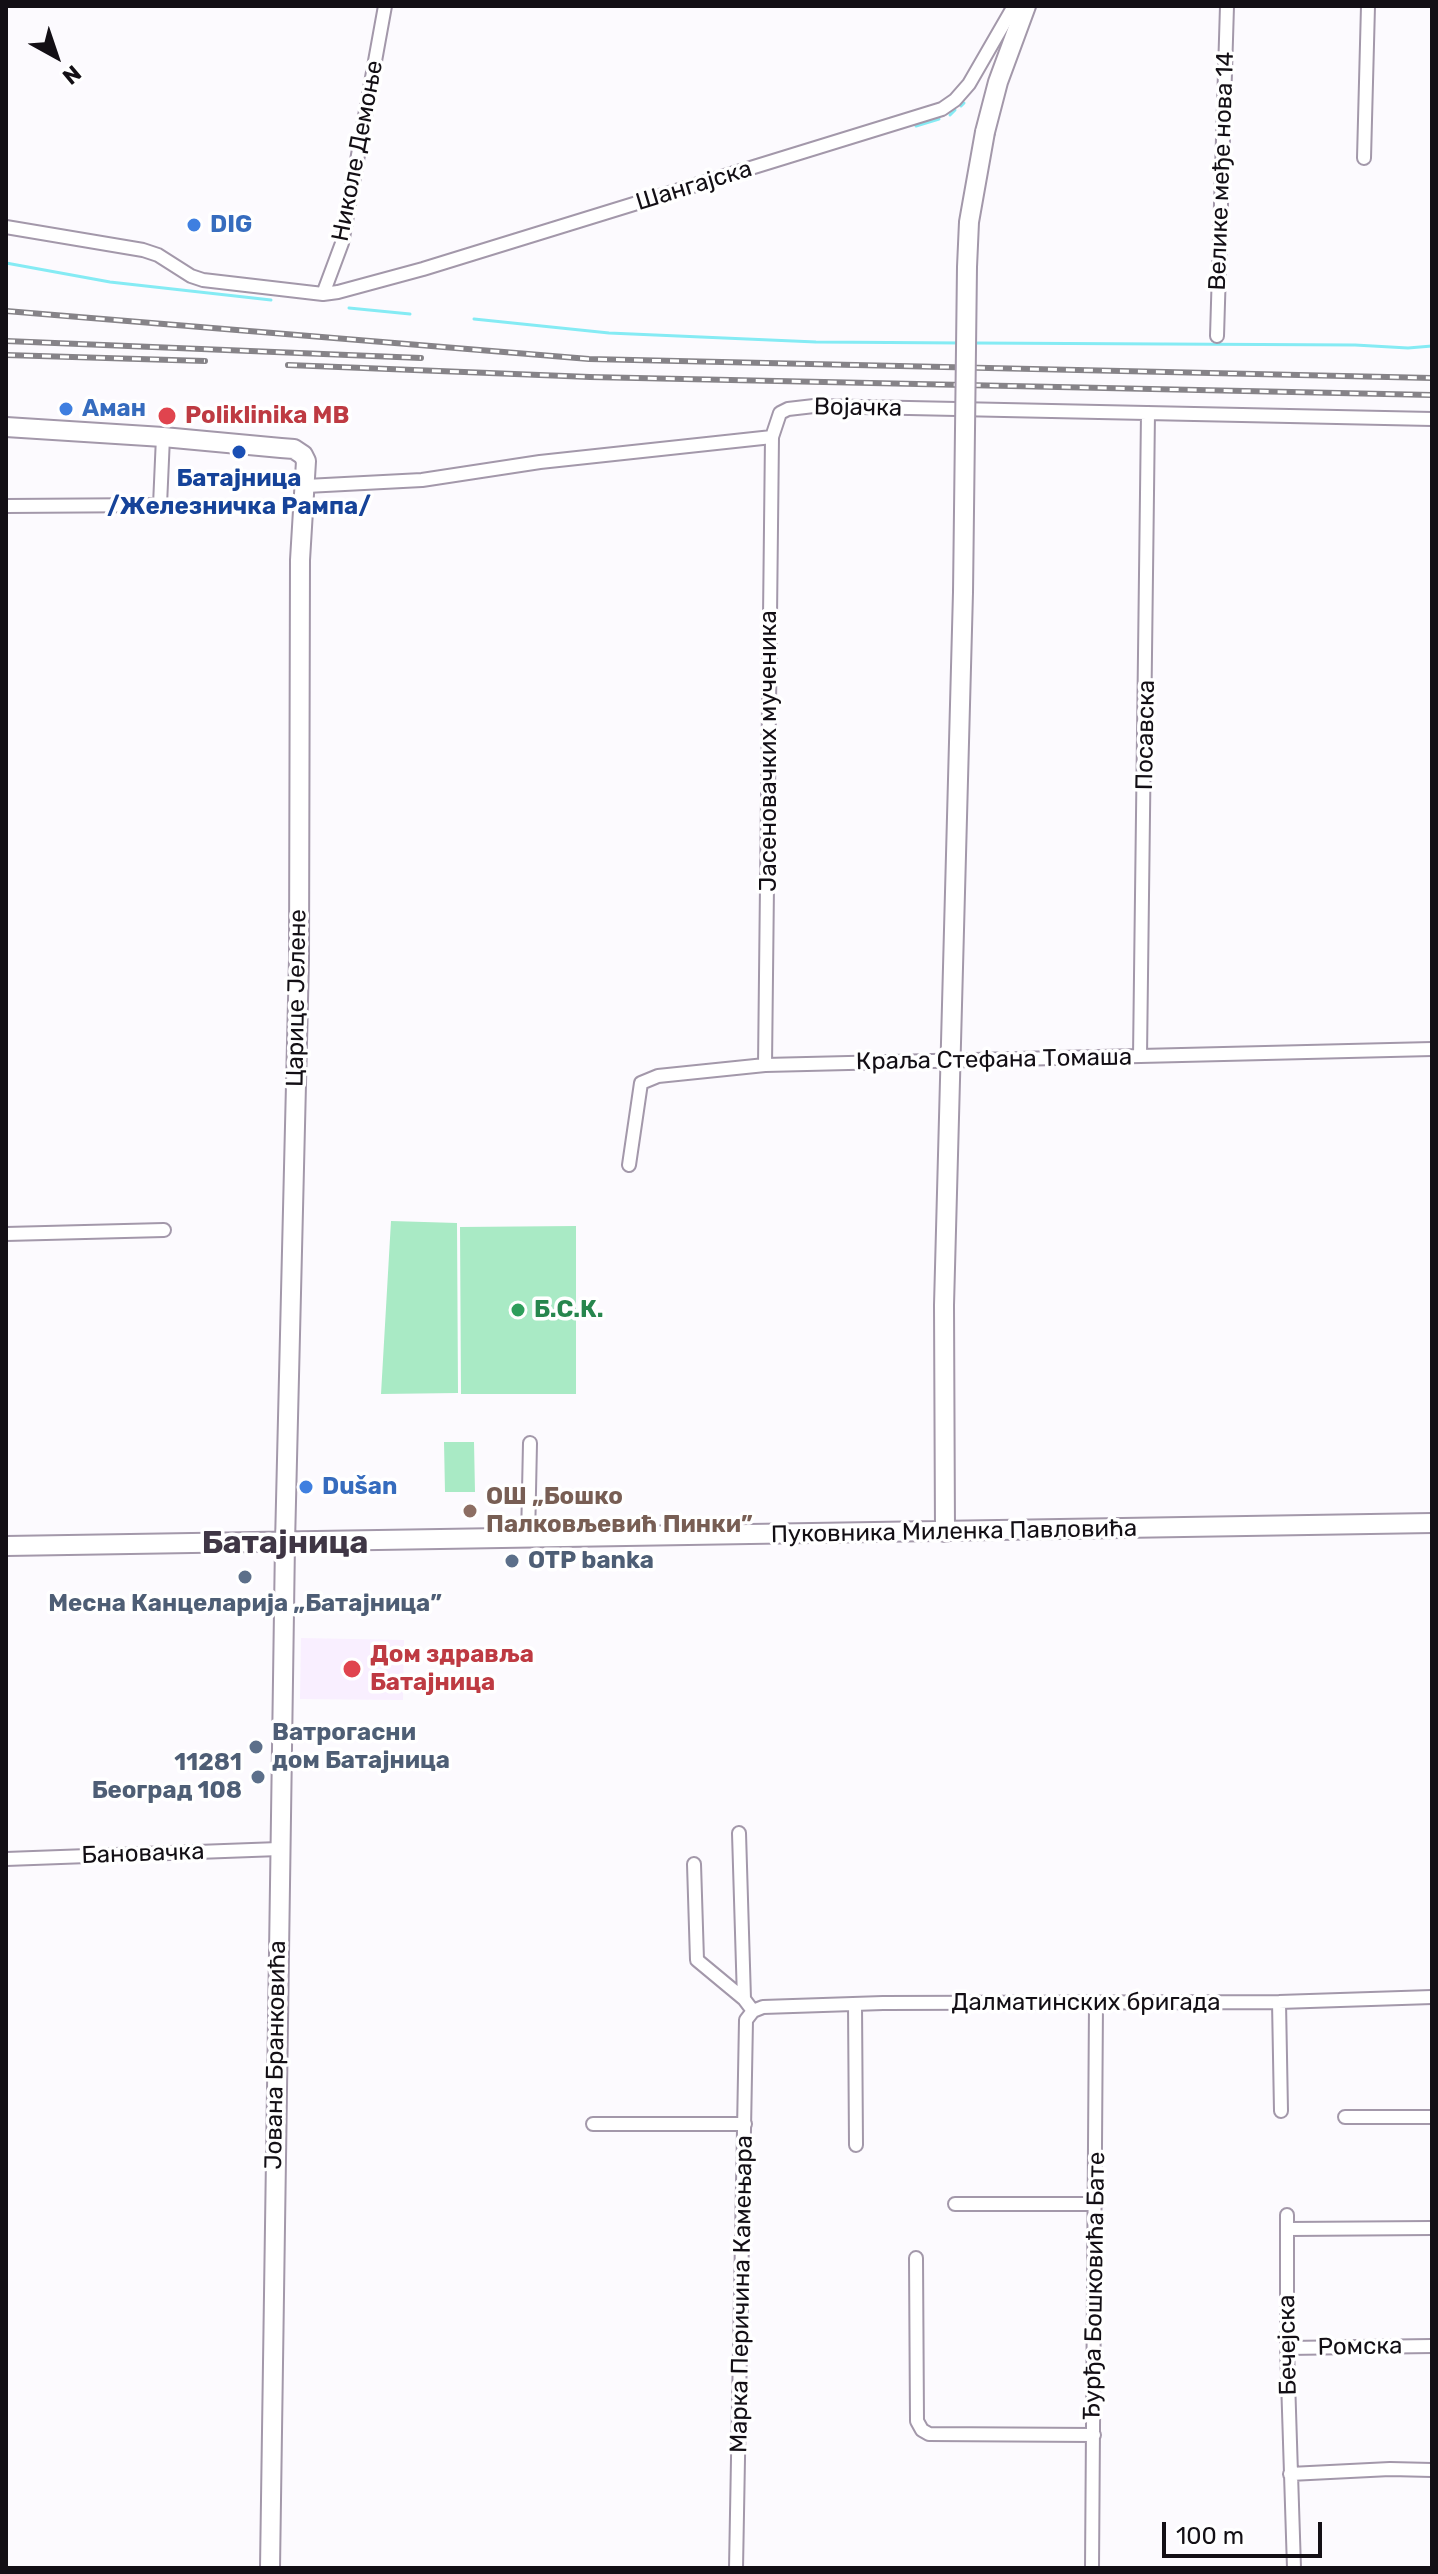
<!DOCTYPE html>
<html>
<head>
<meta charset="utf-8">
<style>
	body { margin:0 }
	#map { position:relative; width:1438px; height:2574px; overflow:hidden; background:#fcfafe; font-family:Rubik,sans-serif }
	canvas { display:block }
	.frame { position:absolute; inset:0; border:8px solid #130f15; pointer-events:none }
	.north { position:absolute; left:16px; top:16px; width:80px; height:80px; -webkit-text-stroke:6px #fff; paint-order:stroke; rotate:140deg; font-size:22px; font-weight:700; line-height:32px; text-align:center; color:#130f15 }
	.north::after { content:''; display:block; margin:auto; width:28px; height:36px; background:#130f15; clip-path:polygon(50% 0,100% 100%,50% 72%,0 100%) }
	.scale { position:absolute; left:1162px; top:2522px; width:160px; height:36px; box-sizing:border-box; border:4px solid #130f15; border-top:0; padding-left:10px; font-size:24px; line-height:28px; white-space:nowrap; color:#130f15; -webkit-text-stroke:6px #fff; paint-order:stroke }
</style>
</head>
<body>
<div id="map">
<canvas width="1438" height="2574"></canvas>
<div class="frame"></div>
<div class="north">N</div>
<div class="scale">100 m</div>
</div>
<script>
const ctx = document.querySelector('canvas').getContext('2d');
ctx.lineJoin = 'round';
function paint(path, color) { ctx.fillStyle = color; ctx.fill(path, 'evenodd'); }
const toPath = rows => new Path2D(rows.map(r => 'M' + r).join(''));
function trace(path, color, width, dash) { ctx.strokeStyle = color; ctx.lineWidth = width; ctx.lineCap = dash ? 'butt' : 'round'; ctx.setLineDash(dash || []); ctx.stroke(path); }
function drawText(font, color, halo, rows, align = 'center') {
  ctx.font = font + ' Rubik,sans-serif'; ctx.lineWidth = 7; ctx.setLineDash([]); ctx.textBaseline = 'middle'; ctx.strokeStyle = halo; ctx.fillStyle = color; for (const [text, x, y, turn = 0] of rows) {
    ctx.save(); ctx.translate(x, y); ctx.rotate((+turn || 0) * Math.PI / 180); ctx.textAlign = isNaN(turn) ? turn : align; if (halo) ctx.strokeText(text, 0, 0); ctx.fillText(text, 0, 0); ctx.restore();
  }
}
const built = toPath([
	[301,1638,404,1640,403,1700,300,1699]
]);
const green = toPath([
	[391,1221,457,1223,458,1393,381,1394],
	[576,1226,576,1394,461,1394,460,1227],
	[444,1442,474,1442,475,1492,445,1492]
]);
const stream = toPath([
	[142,6,147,6],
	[961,106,964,103],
	[950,115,955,110],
	[916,126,939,119],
	[6,263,110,282,271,300],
	[349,308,410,314],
	[474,319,609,333,816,342,961,343],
	[973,343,1355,345,1408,348,1432,346]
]);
const street = toPath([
	[1364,158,1368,6],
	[6,227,143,250,158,255,191,276,203,280,323,294,338,292,423,269,942,109,955,100,969,84,1014,6],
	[323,294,342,243,385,6],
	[1217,336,1227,6],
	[306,486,422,480,540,462,772,437],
	[6,506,160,505,163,437],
	[1140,1056,1148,413],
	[765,1065,772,437,780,413,788,409,814,406,1432,419],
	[629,1165,641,1083,658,1076,765,1065,1432,1049],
	[6,1234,164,1230],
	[528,1539,530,1443],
	[739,1833,744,1999,753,2011],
	[6,1859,279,1849],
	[694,1864,697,1960,744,1999],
	[1279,2002,1281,2111],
	[855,2004,856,2145],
	[1345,2117,1432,2117],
	[593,2124,745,2124],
	[955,2204,1096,2204],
	[1287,2215,1287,2348,1294,2568],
	[1288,2229,1432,2228],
	[916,2258,917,2421,922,2430,929,2434,1094,2435],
	[1287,2348,1432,2346],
	[1290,2474,1390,2469,1432,2470],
	[736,2568,746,2020,753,2011,763,2007,883,2003,1279,2002,1432,1997],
	[1092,2568,1096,2004]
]);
const secondary = toPath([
	[985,132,998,82,1026,6],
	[6,427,163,437,281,448,294,449,303,455,306,461,300,560,299,959,285,1543,270,2568],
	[945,1532,944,1305,963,592],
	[6,1546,1432,1523]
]);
const rail = toPath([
	[6,311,589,359,1432,378],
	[6,341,421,358],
	[6,355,205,361],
	[288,365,590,377,1432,395]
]);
const secondaryBridge = toPath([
	[963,592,967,267,969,222,985,132]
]);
const markers = [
	[194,225,8,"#3f7fe0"],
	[66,409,8,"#3f7fe0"],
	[167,416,10,"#e0444e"],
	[239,452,8,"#1a4fb4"],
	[518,1310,8,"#2e9e5b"],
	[306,1487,8,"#3f7fe0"],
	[470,1511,8,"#8d6e63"],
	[512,1561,8,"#5c6f8a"],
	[245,1577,8,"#5c6f8a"],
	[352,1669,10,"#e0444e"],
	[256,1747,8,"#5c6f8a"],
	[258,1777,8,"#5c6f8a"]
];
const streetNames = [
	["Николе Демоње",358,151,-79],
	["Велике међе нова 14",1222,171,-88],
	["Шангајска",694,186,-17],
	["Војачка",858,408,1],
	["Посавска",1146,735,-89],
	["Јасеновачких мученика",769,751,-90],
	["Царице Јелене",297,998,-89],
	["Краља Стефана Томаша",994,1060,-1],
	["Пуковника Миленка Павловића",954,1532,-1],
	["Бановачка",143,1854,-2],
	["Далматинских бригада",1086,2003],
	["Јована Бранковића",276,2055,-89],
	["Ђурђа Бошковића Бате",1095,2286,-89],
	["Марка Перичина Камењара",742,2294,-89],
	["Бечејска",1288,2345,-91],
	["Ромска",1360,2347,-1]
];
const shopNames = [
	["DIG",210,225],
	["Аман",82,409],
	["Dušan",322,1487]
];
const healthNames = [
	["Poliklinika MB",185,416],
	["Дом здравља",370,1655],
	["Батајница",370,1683]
];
const transitNames = [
	["Батајница",239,479],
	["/Железничка Рампа/",239,507]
];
const leisureNames = [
	["Б.С.К.",534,1310]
];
const educationNames = [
	["ОШ „Бошко",486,1497],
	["Палковљевић Пинки”",486,1525]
];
const serviceNames = [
	["OTP banka",528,1561],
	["Месна Канцеларија „Батајница”",245,1604,"center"],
	["Ватрогасни",272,1733],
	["дом Батајница",272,1761],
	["11281",242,1763,"right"],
	["Београд 108",242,1791,"right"]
];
const districtNames = [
	["Батајница",285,1544]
];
paint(built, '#f9efff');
paint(green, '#a9eac5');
trace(stream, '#85ebf4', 3);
trace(street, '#a398aa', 16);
trace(secondary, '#a398aa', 22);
trace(street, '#fff', 12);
trace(secondary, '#fff', 18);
trace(rail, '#868388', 6);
trace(rail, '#fff', 3, [9]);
trace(secondaryBridge, '#a398aa', 22, []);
trace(secondaryBridge, '#fff', 18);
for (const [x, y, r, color] of markers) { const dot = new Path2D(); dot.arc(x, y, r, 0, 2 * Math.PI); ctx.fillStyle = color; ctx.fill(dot); trace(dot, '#fff', 3); }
drawText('24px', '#130f15', '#fff', streetNames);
drawText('bold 24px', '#366cbe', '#fff', shopNames, 'left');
drawText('bold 24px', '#be3a42', '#fff', healthNames, 'left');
drawText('bold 24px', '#164399', '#fff', transitNames);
drawText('bold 24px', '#27864d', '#fff', leisureNames, 'left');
drawText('bold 24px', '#785e54', '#fff', educationNames, 'left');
drawText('bold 24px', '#4e5e75', '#fff', serviceNames, 'left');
drawText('bold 32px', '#3f3645', '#fff', districtNames);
</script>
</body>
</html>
